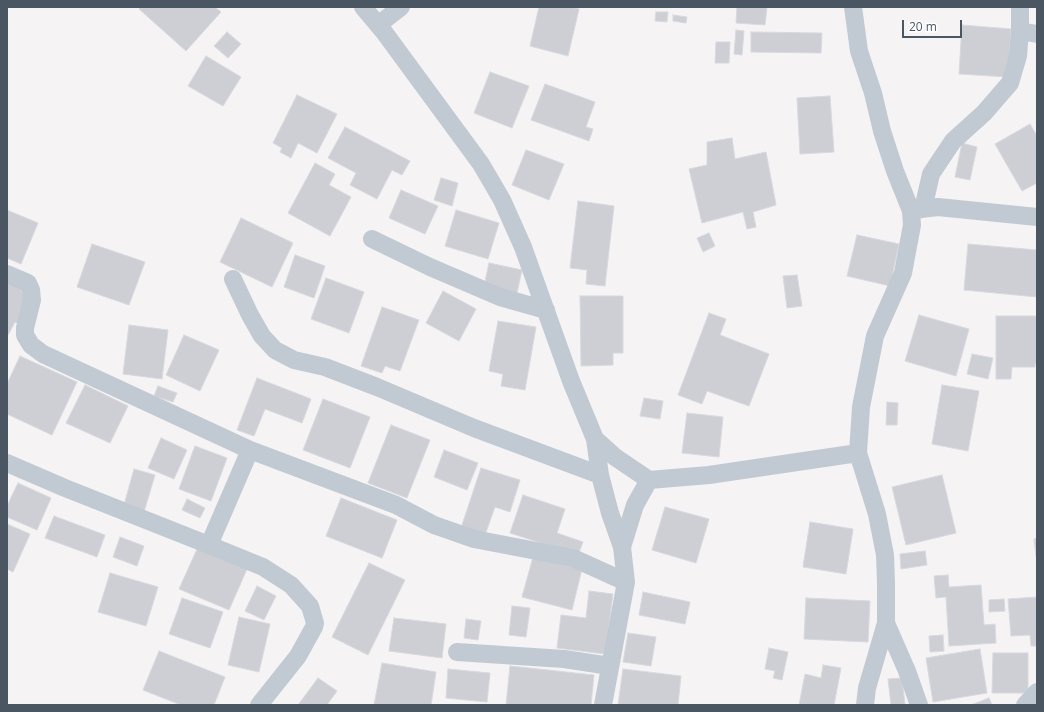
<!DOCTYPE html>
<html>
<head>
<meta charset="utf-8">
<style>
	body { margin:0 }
	#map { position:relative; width:1044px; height:712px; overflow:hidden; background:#f5f3f3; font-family:"Open Sans",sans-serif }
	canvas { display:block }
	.frame { position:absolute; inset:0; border:8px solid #4a5661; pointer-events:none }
	.scale { position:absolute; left:902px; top:20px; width:60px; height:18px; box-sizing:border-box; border:2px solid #4a5661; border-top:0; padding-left:5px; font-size:12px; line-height:14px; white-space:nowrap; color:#4a5661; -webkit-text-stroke:3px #fff; paint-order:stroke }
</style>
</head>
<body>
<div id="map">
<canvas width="1044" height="712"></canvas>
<div class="frame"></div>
<div class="scale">20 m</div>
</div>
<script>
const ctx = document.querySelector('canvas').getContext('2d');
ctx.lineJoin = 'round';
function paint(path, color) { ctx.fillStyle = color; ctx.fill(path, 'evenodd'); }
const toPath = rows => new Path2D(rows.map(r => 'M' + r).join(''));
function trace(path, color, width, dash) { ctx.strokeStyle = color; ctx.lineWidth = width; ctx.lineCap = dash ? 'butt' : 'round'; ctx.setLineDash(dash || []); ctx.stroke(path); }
const building = toPath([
	[141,7,215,7,221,12,186,51,139,9,141,7],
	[539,7,571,7,579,9,568,56,530,46,539,7],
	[737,7,767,7,765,25,736,23,737,7],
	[656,12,668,12,667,22,655,21,656,12],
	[673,15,687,17,686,23,673,21,673,15],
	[962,25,1011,29,1008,77,959,74,962,25],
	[736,30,744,31,742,55,734,54,736,30],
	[227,32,241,44,228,58,214,46,227,32],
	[751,32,822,33,821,53,751,52,751,32],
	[716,42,730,42,729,63,715,63,716,42],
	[206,56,241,77,223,106,188,86,206,56],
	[490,72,529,86,512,128,474,113,490,72],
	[545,84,595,102,586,127,593,129,589,141,531,120,545,84],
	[297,95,337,114,317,153,298,143,291,158,280,152,282,148,273,143,297,95],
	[830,96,834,152,800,154,797,98,830,96],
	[1030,124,1037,136,1037,183,1022,191,995,144,1030,124],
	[345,127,410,161,402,175,392,170,377,199,350,185,356,173,328,158,345,127],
	[732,138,735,159,766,152,776,205,753,212,756,227,747,229,743,212,702,223,689,169,707,165,707,142,732,138],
	[962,143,977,147,970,180,955,177,962,143],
	[526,150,564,164,549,200,512,185,526,150],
	[315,163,335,174,329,185,351,197,330,236,288,213,315,163],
	[441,178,458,183,452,206,434,200,441,178],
	[401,190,438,206,425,234,389,218,401,190],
	[578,201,614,206,605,286,586,284,587,270,570,268,578,201],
	[7,210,38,223,21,264,7,258,7,210],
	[456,210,499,223,488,259,445,246,456,210],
	[241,218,293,243,272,287,220,262,241,218],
	[709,233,715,246,703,252,697,238,709,233],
	[857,235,899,244,890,286,847,276,857,235],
	[92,244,145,262,129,305,77,287,92,244],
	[968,244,1037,250,1037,297,964,290,968,244],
	[295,255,325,266,314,298,284,287,295,255],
	[489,263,522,270,517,293,484,286,489,263],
	[797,275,802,306,787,308,783,276,797,275],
	[326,278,364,292,349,333,311,319,326,278],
	[7,280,19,285,25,299,20,325,15,322,8,335,7,335,7,280],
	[443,291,476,309,459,341,426,323,443,291],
	[580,296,623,296,623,353,613,353,613,365,581,366,580,296],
	[382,307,419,320,400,371,385,366,382,373,361,366,382,307],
	[709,313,726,319,720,335,769,354,749,406,707,391,702,404,678,395,709,313],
	[919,315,969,329,956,376,905,361,919,315],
	[996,316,1037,316,1037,364,1035,364,1035,367,1012,367,1011,379,996,379,996,316],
	[498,321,536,327,525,390,501,386,503,374,489,371,498,321],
	[129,325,168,330,162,379,123,374,129,325],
	[184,335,219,350,200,391,166,375,184,335],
	[972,354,993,358,988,379,967,374,972,354],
	[20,356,77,382,52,435,7,414,7,384,20,356],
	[257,378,311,399,302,423,265,409,254,436,237,430,257,378],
	[85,385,128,406,110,443,66,423,85,385],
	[942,385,979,391,968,451,932,444,942,385],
	[158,386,177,393,173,402,154,396,158,386],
	[644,398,663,401,660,419,640,416,644,398],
	[323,399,370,417,350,468,303,450,323,399],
	[887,402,898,403,897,425,886,425,887,402],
	[687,413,723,417,719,457,682,453,687,413],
	[391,425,430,440,407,498,368,483,391,425],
	[161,438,187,450,174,479,148,468,161,438],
	[195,446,227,458,211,501,179,489,195,446],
	[444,450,478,463,467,490,434,477,444,450],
	[481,468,520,480,510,512,495,507,485,535,461,528,481,468],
	[134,469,155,475,144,512,124,505,134,469],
	[942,475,956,533,906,545,892,487,942,475],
	[18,483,51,498,37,530,7,517,7,506,18,483],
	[523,495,565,509,557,533,583,542,578,555,510,533,523,495],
	[341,498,397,520,382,558,326,536,341,498],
	[187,499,205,508,200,518,182,510,187,499],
	[665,507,709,519,696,563,652,550,665,507],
	[54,516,105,535,97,557,45,538,54,516],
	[810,522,853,529,846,574,803,567,810,522],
	[7,524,30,534,13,572,7,569,7,524],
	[120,537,144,546,137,566,113,557,120,537],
	[1037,538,1037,564,1034,539,1037,538],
	[198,547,247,569,229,610,179,589,198,547],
	[925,551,927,565,901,569,900,554,925,551],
	[533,557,582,569,572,610,522,597,533,557],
	[369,563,405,580,368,655,332,637,369,563],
	[110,573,158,587,146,626,98,612,110,573],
	[948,575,949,587,981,585,984,625,995,624,996,643,949,646,946,597,936,598,934,576,948,575],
	[257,586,276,596,264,620,245,611,257,586],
	[589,591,613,594,605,654,557,648,561,615,586,618,589,591],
	[643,592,690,602,685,624,639,615,643,592],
	[1037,597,1037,646,1031,646,1030,635,1011,636,1008,599,1037,597],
	[182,598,223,612,210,648,169,634,182,598],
	[806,598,870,601,868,642,804,639,806,598],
	[1004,599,1005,611,989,612,989,600,1004,599],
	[512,606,530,608,526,637,509,635,512,606],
	[239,617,270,624,259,672,228,665,239,617],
	[394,618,446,624,442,658,389,651,394,618],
	[466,619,481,621,478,640,464,638,466,619],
	[628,633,656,637,651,666,623,662,628,633],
	[943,635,944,651,930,652,929,636,943,635],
	[769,648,788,652,782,680,773,678,775,671,765,669,769,648],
	[980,649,987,693,933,702,926,658,980,649],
	[159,651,225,677,214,705,181,705,143,690,159,651],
	[993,653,1028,653,1028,693,992,693,993,653],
	[382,663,436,672,431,705,374,705,382,663],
	[823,665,841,668,834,705,799,705,805,674,821,678,823,665],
	[510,666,594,675,591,705,506,705,510,666],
	[448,669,490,673,487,702,446,698,448,669],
	[623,669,681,676,678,705,618,705,623,669],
	[318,678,337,691,327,705,298,705,318,678],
	[902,678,905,705,891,705,888,679,902,678],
	[989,698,992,705,971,705,989,698]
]);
const street = toPath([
	[363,7,384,32,481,164,502,200,523,247,571,381,595,439,600,475,610,513,622,547,626,582,603,705],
	[853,7,859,51,873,93,882,131,895,171,911,211,912,225,903,273,875,336,861,407,858,453,877,514,885,555,886,582,886,623,907,671,919,705],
	[1020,7,1020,31],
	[378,25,401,7],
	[923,209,931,174,953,141,984,113,1010,83,1018,56,1020,31,1037,34],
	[913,210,938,207,1037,217],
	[372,239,430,267,500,297,546,310],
	[7,274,28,283,31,290,32,300,25,328,25,335,31,345,43,354,250,450,396,505,434,525,474,539,573,558,626,582],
	[233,279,250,315,262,336,275,350,294,360,325,367,377,387,474,428,600,475],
	[595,439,615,457,649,480,709,475,858,453],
	[250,450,209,545,263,567,291,585,310,606,315,623,314,627,298,656,259,705],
	[7,463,65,488,209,545],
	[622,547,635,505,649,480],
	[457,652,564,659,610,666],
	[865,705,867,688,886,623],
	[1025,705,1037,692]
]);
paint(building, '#cdcfd5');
trace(building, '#d7d9de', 1);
trace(street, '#c1cad2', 18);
</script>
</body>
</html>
